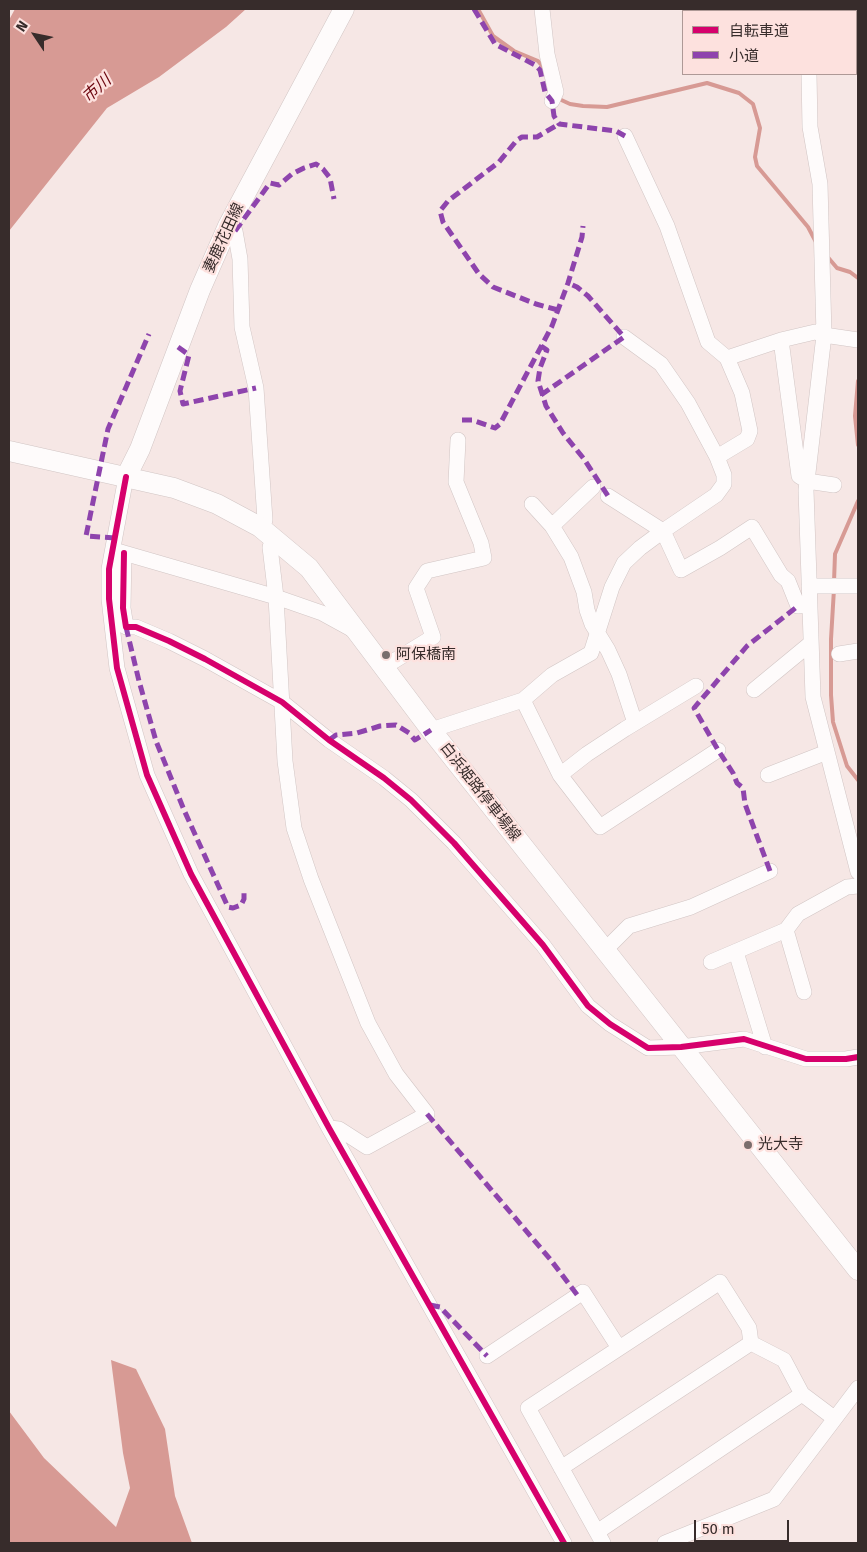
<!DOCTYPE html>
<html>
<head>
<meta charset="utf-8">
<style>
	body { margin:0 }
	#map { position:relative; width:867px; height:1552px; overflow:hidden; background:#f6e7e5; font-family:"Fira Sans","Noto Sans JP",sans-serif }
	canvas { display:block }
	.frame { position:absolute; inset:0; border:10px solid #372c2b; pointer-events:none }
	.legend { position:absolute; left:682px; top:10px; width:175px; height:65px; box-sizing:border-box; background:#fde1de; border:1px solid #ae9996; margin:0; padding:6px 9px; list-style:none; font-size:15px; color:#372c2b }
	.legend li { display:flex; align-items:center; gap:10px; height:25px }
	.legend b { width:25px; border:1px solid #ae9996 }
	.north { position:absolute; left:10px; top:10px; width:50px; height:50px; -webkit-text-stroke:4px #fde1de; paint-order:stroke; rotate:304deg; font-size:14px; font-weight:700; line-height:20px; text-align:center; color:#372c2b }
	.north::after { content:''; display:block; margin:auto; width:18px; height:22px; background:#372c2b; clip-path:polygon(50% 0,100% 100%,50% 72%,0 100%) }
	.scale { position:absolute; left:694px; top:1520px; width:95px; height:22px; box-sizing:border-box; border:2px solid #372c2b; border-top:0; padding-left:6px; font-size:15px; line-height:18px; white-space:nowrap; color:#372c2b; -webkit-text-stroke:4px #fde1de; paint-order:stroke }
</style>
</head>
<body>
<div id="map">
<canvas width="867" height="1552"></canvas>
<div class="frame"></div>
<ul class="legend">
<li><b style="height:6px;background:#d6006c"></b>自転車道</li>
<li><b style="height:6px;background:#8e44ad"></b>小道</li>
</ul>
<div class="north">N</div>
<div class="scale">50 m</div>
</div>
<script>
const ctx = document.querySelector('canvas').getContext('2d');
ctx.lineJoin = 'round';
function paint(path, color) { ctx.fillStyle = color; ctx.fill(path, 'evenodd'); }
const toPath = rows => new Path2D(rows.map(r => 'M' + r).join(''));
function trace(path, color, width, dash) { ctx.strokeStyle = color; ctx.lineWidth = width; ctx.lineCap = dash ? 'butt' : 'round'; ctx.setLineDash(dash || []); ctx.stroke(path); }
function drawText(font, color, halo, rows, align = 'center') {
  ctx.font = font + ' "Fira Sans","Noto Sans JP",sans-serif'; ctx.lineWidth = 4.5; ctx.setLineDash([]); ctx.textBaseline = 'middle'; ctx.strokeStyle = halo; ctx.fillStyle = color; for (const [text, x, y, turn = 0] of rows) {
    ctx.save(); ctx.translate(x, y); ctx.rotate((+turn || 0) * Math.PI / 180); ctx.textAlign = isNaN(turn) ? turn : align; if (halo) ctx.strokeText(text, 0, 0); ctx.fillText(text, 0, 0); ctx.restore();
  }
}
const water = toPath([
	[15,9,246,9,226,27,159,77,107,108,9,231,9,20],
	[111,1360,136,1369,165,1429,175,1496,192,1543,9,1543,9,1411,44,1458,116,1527,130,1488,123,1453]
]);
const stream = toPath([
	[478,9,493,36,514,51,538,61,544,68],
	[557,98,570,104,583,106,607,107,707,83,739,93,753,104,760,128,755,157,757,166,808,227,817,244],
	[826,255,837,268,850,272,858,278],
	[858,381,855,416,858,445],
	[834,582,835,554,858,501],
	[834,589,831,639,831,695,833,722,847,766,858,780]
]);
const minor = toPath([
	[542,9,547,54,556,92,552,101],
	[747,9,747,11],
	[842,9,843,11],
	[812,11,812,9],
	[856,42,858,48],
	[809,74,810,127,820,184,824,335,806,490,813,697,858,872],
	[625,136,667,226,708,342,727,358],
	[228,226,235,231,240,259,242,327,256,388,265,520],
	[624,337,661,364,688,403,717,457],
	[781,340,799,476,807,481,834,485],
	[126,477,109,569,109,599,117,668,147,775,191,874,329,1128,564,1543],
	[608,496,663,531,681,570,720,548,752,527,781,575,788,581,798,606,809,605],
	[532,504,552,526,571,557,584,592,587,610,592,624,608,650,619,674,635,723],
	[552,526,593,487],
	[270,547,276,597,285,761,294,828,311,879,368,1023,396,1074,427,1114,367,1147,339,1129,329,1128],
	[117,551,276,597,322,613,353,630],
	[124,553,123,608,126,627,136,627,169,641,205,659,282,702,329,740,384,778,411,800,454,843,543,945,588,1006,610,1024,648,1048,681,1047,744,1039,806,1059,846,1059,858,1057],
	[809,586,858,586],
	[839,654,858,651],
	[384,667,433,637,416,588,427,571,484,558,481,543,456,482,458,440],
	[754,690,811,643],
	[523,700,560,775,600,827,718,750],
	[431,730,523,700,552,675,591,653,612,587,624,563,640,548,663,531,716,495,724,484,724,475,717,457,747,439,750,431,742,393,727,358,781,340,815,332,824,335,858,340],
	[560,775,587,754,625,729,696,686],
	[768,775,827,752],
	[786,930,804,992],
	[605,950,629,926,691,907,770,871],
	[736,952,765,1047],
	[711,962,786,930,798,914,847,887,858,886],
	[487,1356,583,1292,619,1348],
	[561,1468,751,1343],
	[597,1532,802,1394],
	[603,1543,528,1408,720,1282,749,1328,751,1343,784,1360,802,1394,834,1418],
	[665,1543,774,1499,858,1388]
]);
const major = toPath([
	[9,451,174,488,217,504,260,527,309,568,431,730,858,1270],
	[126,477,140,449,200,290,228,226,344,9]
]);
const quiet = toPath([
	[474,9,495,44,535,65,540,70,545,92,552,101,554,116,559,124,616,131,625,136],
	[235,231,270,183,279,185,292,174,304,168,316,164,323,169,330,178,334,199],
	[558,310,536,304,493,287,479,274,443,222,440,211,448,201,499,162,517,140,522,137,537,137,559,124],
	[541,346,547,350,540,368,538,381,546,406,563,433,584,459,608,496],
	[178,347,189,355,180,391,183,404,256,388],
	[541,395,624,337,588,296,577,287,568,283],
	[462,420,472,420,495,428,500,424,552,326,568,283,582,237,583,226],
	[115,538,86,536,108,429,149,334],
	[126,627,139,681,156,741,184,810,228,907,233,908,241,905,244,899,244,891],
	[329,740,336,735,357,733,380,726,396,725,409,733,415,740,431,730],
	[770,871,745,804,743,788,737,783,733,773,718,750,694,708,747,646,798,606],
	[427,1114,550,1259,578,1296],
	[430,1305,440,1307,487,1356]
]);
const cycleway = toPath([
	[126,477,109,569,109,599,117,668,147,775,191,874,329,1128,564,1543],
	[124,553,123,608,126,627,136,627,169,641,205,659,282,702,329,740,384,778,411,800,454,843,543,945,588,1006,610,1024,648,1048,681,1047,744,1039,806,1059,846,1059,858,1057]
]);
const markers = [
	[386,655,5,"#7a6d6c"],
	[748,1145,5,"#7a6d6c"]
];
const streetNames = [
	["妻鹿花田線",224,238,-65],
	["白浜姫路停車場線",480,792,52]
];
const poiNames = [
	["阿保橋南",396,655],
	["光大寺",758,1145]
];
const waterNames = [
	["市川",97,89,-42]
];
paint(water, '#d79a94');
trace(stream, '#d79a94', 4);
trace(minor, '#d1c5c4', 16);
trace(major, '#d1c5c4', 21);
trace(minor, '#fefbfb', 15);
trace(major, '#fefbfb', 20);
trace(quiet, '#8e44ad', 5, [10, 5]);
trace(cycleway, '#d6006c', 6);
for (const [x, y, r, color] of markers) { const dot = new Path2D(); dot.arc(x, y, r, 0, 2 * Math.PI); ctx.fillStyle = color; ctx.fill(dot); trace(dot, '#fde1de', 2); }
drawText('15px', '#372c2b', '#fde1de', streetNames);
drawText('15px', '#372c2b', '#fde1de', poiNames, 'left');
drawText('italic 16px', '#6b040d', '#fde1de', waterNames);
</script>
</body>
</html>
